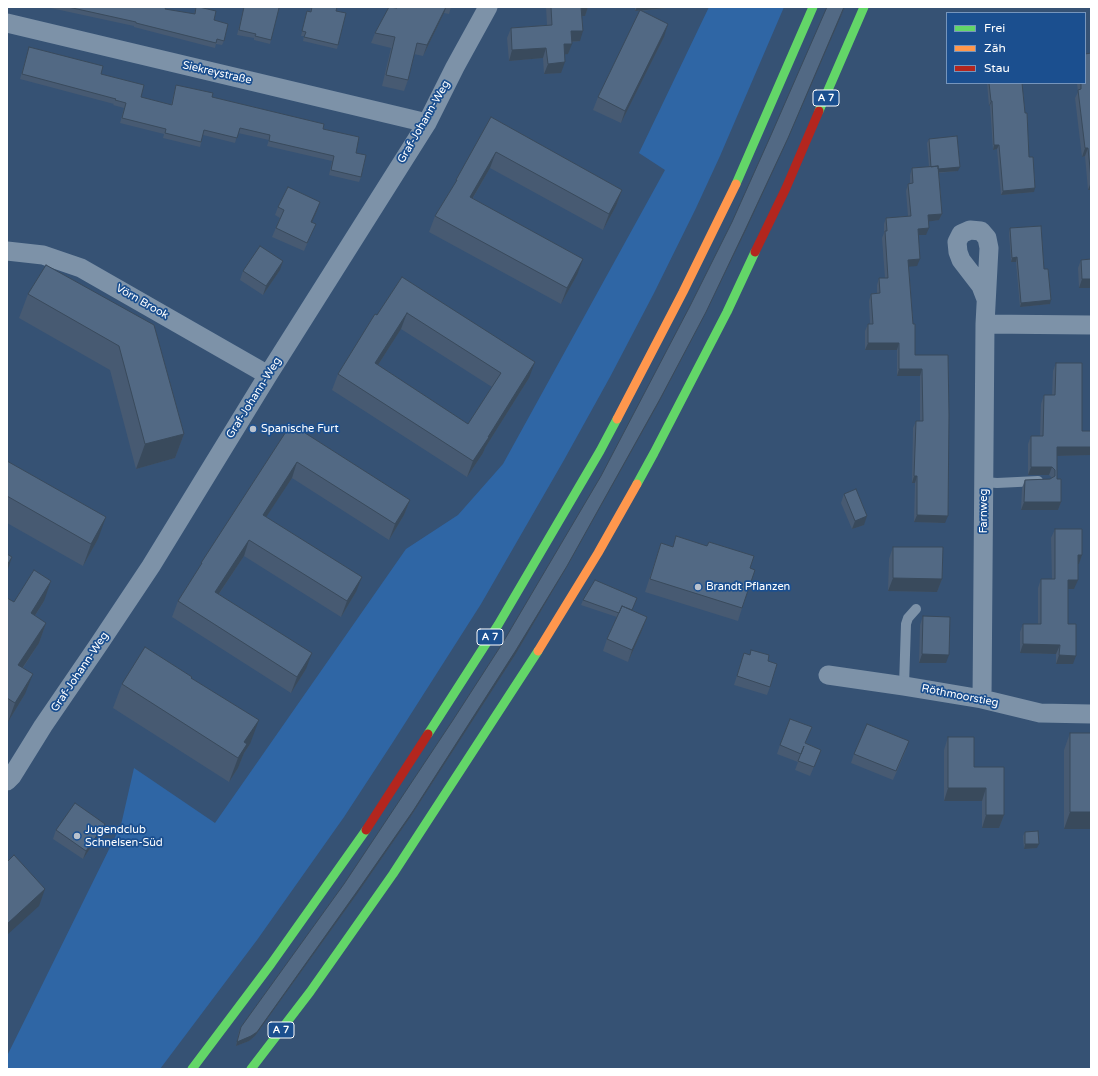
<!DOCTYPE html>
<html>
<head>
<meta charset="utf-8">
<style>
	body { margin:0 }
	#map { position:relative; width:1098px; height:1076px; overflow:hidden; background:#365274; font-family:"Varela Round",sans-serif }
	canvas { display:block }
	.frame { position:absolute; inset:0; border:8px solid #fff; pointer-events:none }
	.legend { position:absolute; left:946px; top:12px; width:140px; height:72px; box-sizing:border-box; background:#1b4f8f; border:1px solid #7695bc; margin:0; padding:5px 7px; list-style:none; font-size:12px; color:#fff }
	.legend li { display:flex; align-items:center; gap:8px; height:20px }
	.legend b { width:20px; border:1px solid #7695bc }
</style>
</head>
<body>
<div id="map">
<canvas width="1098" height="1076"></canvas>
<div class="frame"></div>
<ul class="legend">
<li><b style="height:5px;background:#63d668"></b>Frei</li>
<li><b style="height:5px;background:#ff974d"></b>Zäh</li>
<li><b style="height:5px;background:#b3261e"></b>Stau</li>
</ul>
</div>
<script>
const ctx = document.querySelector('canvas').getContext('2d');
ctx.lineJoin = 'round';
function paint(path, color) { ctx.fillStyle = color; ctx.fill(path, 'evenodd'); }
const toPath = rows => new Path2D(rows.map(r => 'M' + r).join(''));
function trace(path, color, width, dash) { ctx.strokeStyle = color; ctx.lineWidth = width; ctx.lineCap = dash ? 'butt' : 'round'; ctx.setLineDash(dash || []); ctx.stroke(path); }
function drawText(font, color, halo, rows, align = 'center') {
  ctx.font = font + ' "Varela Round",sans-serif'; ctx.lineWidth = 3.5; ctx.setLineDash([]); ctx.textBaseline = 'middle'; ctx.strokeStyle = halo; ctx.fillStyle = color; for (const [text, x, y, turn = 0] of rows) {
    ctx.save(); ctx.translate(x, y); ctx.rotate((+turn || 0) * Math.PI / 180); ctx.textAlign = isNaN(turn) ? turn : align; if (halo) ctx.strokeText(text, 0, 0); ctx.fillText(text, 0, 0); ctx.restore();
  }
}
const green = toPath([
	[709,7,784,7,720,156,696,208,654,293,610,377,564,460,481,604,393,742,344,817,257,940,160,1069,7,1069,7,1056,121,825,134,768,215,823,406,549,458,515,503,464,665,170,639,153]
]);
const lane = toPath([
	[984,482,997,483,1038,481],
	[904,686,906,624,908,618,916,609]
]);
const street = toPath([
	[7,23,427,123],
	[7,251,43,255,81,268,268,375],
	[985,324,1091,325],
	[828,675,904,686,982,699,1040,713,1091,714],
	[982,699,985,324,989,248,987,238,981,231,970,230,961,234,957,242,958,252,961,260,981,286,986,299],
	[7,781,12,776,43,726,99,644,151,566,268,375,427,123,455,67,488,7]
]);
const fast = toPath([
	[819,111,864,7],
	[736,184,813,7],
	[637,484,654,453,727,312,755,252],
	[428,734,498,625,600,451,617,419],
	[192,1069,271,964,366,830],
	[251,1069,310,992,393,874,538,651]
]);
const slow = toPath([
	[617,419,683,292,736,184],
	[538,651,598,553,637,484]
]);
const jam = toPath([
	[755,252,786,188,819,111],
	[366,830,428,734]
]);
const wall = toPath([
	[46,7,166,7,165,9,194,14,196,7,214,20,224,41,222,45,216,44,215,48,134,27,134,26],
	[244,7,276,7,271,40,270,44,254,40,254,38,237,35],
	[311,7,337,7,336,11,338,45,337,49,303,41,304,36,301,36,306,15,307,11,310,12],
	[396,7,451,7,449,14,444,13,423,56,414,54,408,80,404,91,382,86,391,48,371,43,375,33],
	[546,7,588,7,585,16,582,16,580,41,572,42,568,54,564,54,561,73,544,74,543,58,509,61,507,38,511,28,547,25],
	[635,7,677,7,641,11,664,37,621,123,593,110,598,97,640,11,635,11],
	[845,7,786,143,745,232,704,316,658,404,565,570,515,655,411,816,357,894,255,1036,249,1041,236,1046,239,1031,241,1027,344,884,453,720,502,644,601,476,690,306],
	[29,47,101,74,141,97,171,105,176,85,212,97,323,129,356,153,361,177,359,182,329,175,332,161,267,146,269,140,238,133,235,143,203,135,200,147,163,138,164,134,120,123,124,108,113,105,114,104,20,79],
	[1091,53,1091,197,1091,190,1088,190,1085,156,1082,157,1075,98,1078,92,1077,83,1085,83],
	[987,83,1022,83,1029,157,1034,192,1001,195,997,149,993,150,990,105,989,106],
	[491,117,622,190,616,206,603,230,490,168,473,198,577,275,561,304,429,232,435,216,455,184,456,180],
	[929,139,958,171,939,173,942,214,939,220,928,221,926,235,918,235,917,266,909,266,915,355,948,355,945,523,914,522,915,483,912,483,913,428,916,421,920,421,920,376,897,376,897,350,865,350,865,331,868,324,870,324,869,301,871,294,877,293,877,285,879,278,885,278,882,238,884,233,884,224,886,218,908,216,906,191,908,184,910,184,910,175,912,168,929,167,927,143],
	[278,207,317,211,312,222,312,232,304,251,272,237,280,218,275,215],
	[1010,228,1044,269,1050,304,1020,307,1016,262,1011,262,1009,233],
	[1091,259,1091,288,1079,288,1078,268,1081,260],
	[280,270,263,295,240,280,243,271],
	[402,277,529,378,485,448,483,453,467,477,332,390,338,374],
	[401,329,492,387,468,424,378,365],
	[28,294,154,325,184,434,175,458,136,469,110,370,19,318],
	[1056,363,1082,431,1091,431,1091,455,1057,456,1057,479,1061,502,1058,510,1021,510,1022,488,1025,480,1050,479,1052,478,1049,475,1028,475,1028,444,1031,436,1040,436,1041,404,1044,395,1052,395,1053,371],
	[291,424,410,500,404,515,389,540,292,478,266,517,356,592,341,617,244,556,219,594,306,669,291,693,172,617,178,601,200,567,201,563],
	[7,461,98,539,83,566,7,523],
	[844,494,864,525,852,529,841,503],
	[1055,529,1082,555,1079,564,1078,564,1074,589,1068,589,1068,624,1073,664,1056,664,1056,654,1020,653,1020,632,1023,624,1038,624,1038,588,1041,579,1052,579,1051,538],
	[676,536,750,568,742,608,738,621,645,592,661,543,673,547],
	[893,547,942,579,937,592,888,591,889,559],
	[7,598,14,602,44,601,35,616,46,623,39,643,23,668,25,694,8,722,7,722],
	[583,600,632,610,647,617,643,628,628,662,603,651,607,639,617,617,581,605],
	[923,616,946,663,919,663,920,625],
	[744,653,770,687,767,695,734,685],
	[191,678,250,744,244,753,238,768,229,782,113,708,122,684],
	[1070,733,1091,733,1091,827,1090,829,1064,829,1064,750],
	[948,737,974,767,1004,815,999,828,982,828,982,801,944,801,944,750],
	[806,743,821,750,810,776,795,770,798,762,777,754,780,745],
	[906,750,893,780,851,763,854,754],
	[56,830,101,832,83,859,53,839],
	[1025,832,1037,848,1024,849,1023,836]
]);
const shadedWall = toPath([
	[446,7,444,13,423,56,427,45],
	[581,7,588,7,585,16,578,16],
	[637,7,677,7,635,11],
	[845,7,786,143,745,232,704,316,658,404,565,570,515,655,411,816,357,894,255,1036,249,1041,236,1046,237,1042,516,650],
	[668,24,664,37,621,123,625,111],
	[571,31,583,31,580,41,567,42],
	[564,44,572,44,568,54,560,55],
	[546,48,543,58,509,61,512,50],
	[565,62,561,73,544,74,548,64],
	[991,101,992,101,990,105,989,106],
	[994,145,999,145,997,149,993,150],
	[1085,148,1088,148,1085,156,1082,157],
	[496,152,490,168,464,213,470,197],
	[960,167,958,171,930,173,932,169],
	[1091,182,1091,190,1088,190],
	[1035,188,1034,192,1001,195,1003,191],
	[622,190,616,206,603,230,609,214],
	[320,202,317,211,308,231,311,222],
	[942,214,939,220,925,222,928,215],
	[929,228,926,235,915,235,918,229],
	[1017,257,1016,262,1011,262,1012,258],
	[583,259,577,275,561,304,567,288],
	[920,259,917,266,906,267,908,260],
	[283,261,280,270,263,295,266,286],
	[1082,279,1091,279,1091,288,1079,288],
	[1051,300,1050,304,1020,307,1021,303],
	[407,313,401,329,369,379,375,363],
	[868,343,899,343,897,350,865,350],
	[535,362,529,378,485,448,483,453,467,477,473,461],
	[899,369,922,369,920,376,897,376],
	[184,434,175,458,136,469,145,444],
	[1057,447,1091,447,1091,455,1054,456],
	[297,462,292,478,257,531,263,515],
	[1031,467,1052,467,1049,475,1028,475],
	[914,476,917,476,915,483,912,483],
	[410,500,404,515,389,540,395,524],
	[1024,502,1061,502,1058,510,1021,510],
	[917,515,948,516,945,523,914,522],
	[867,516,864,525,852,529,855,521],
	[106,517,98,539,83,566,91,544],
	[249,540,244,556,210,607,215,592],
	[1078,555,1082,555,1079,564,1074,564],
	[12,557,7,572,7,565],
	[362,577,356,592,341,617,347,601],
	[893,578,942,579,937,592,888,591],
	[1068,580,1078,580,1074,589,1065,589],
	[51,581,44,601,24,633,31,613],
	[647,617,643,628,628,662,632,650],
	[46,623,39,643,11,685,18,665],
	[1023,644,1060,645,1056,654,1020,653],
	[312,653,306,669,291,693,297,677],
	[922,654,949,655,946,663,919,663],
	[1059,655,1076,656,1073,664,1056,664],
	[33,674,25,694,8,722,15,703],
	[259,720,250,744,244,753,238,768,229,782,244,742],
	[948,788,986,788,982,801,944,801],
	[1070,812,1091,812,1091,827,1090,829,1064,829],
	[986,815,1004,815,999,828,982,828],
	[105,824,101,832,83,859,86,851],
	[1025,844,1039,844,1037,848,1024,849],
	[45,889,39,906,7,935,7,924]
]);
const building = toPath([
	[68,7,166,7,165,9,195,14,196,7,199,7,216,11,214,20,228,24,224,41,217,39,216,43,136,23,136,22,68,7],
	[244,7,276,7,279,8,271,40,255,36,256,34,239,30,244,7],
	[312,7,337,7,336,11,346,13,338,45,304,37,306,32,302,31,307,11,311,12,312,7],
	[389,7,397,8,397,7,446,7,427,45,417,43,408,80,386,75,395,37,375,33,389,7],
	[551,7,581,7,583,31,571,31,572,44,564,44,565,62,548,64,546,48,512,50,511,28,552,25,551,7],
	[827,7,844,7,788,138,746,228,706,312,660,399,567,566,516,650,413,811,358,890,257,1032,251,1036,237,1042,241,1027,344,884,453,720,502,644,601,476,690,306,732,222,771,135,827,7],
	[640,10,668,24,625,111,598,97,640,10],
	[29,47,103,66,101,74,144,85,141,97,172,105,176,85,213,93,212,97,324,124,323,129,359,137,356,153,366,155,361,177,331,170,334,156,269,141,270,135,240,128,237,138,204,130,201,142,165,133,166,129,122,118,126,103,115,100,116,99,22,74,29,47],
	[1091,53,1091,178,1088,148,1085,148,1078,90,1081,89,1081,83,1085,83,1085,54,1091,53],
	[989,83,1022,83,1025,113,1027,113,1029,157,1033,157,1035,188,1003,191,999,145,994,145,992,101,991,101,989,83],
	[491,117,622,190,609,214,496,152,470,197,583,259,567,288,435,216,457,180,456,180,491,117],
	[957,136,960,167,938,169,938,166,931,167,929,139,957,136],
	[938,166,942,214,928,215,929,228,918,229,920,259,908,260,913,324,915,324,915,355,948,355,949,415,948,516,917,515,917,476,914,476,916,421,923,421,922,369,899,369,899,343,868,343,868,324,873,324,871,294,880,293,879,278,888,278,885,231,887,231,886,218,911,216,908,184,913,183,912,168,938,166],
	[288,187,320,202,311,222,316,224,307,243,276,228,284,210,278,207,288,187],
	[1041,226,1044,269,1048,269,1051,300,1021,303,1017,257,1012,258,1010,228,1041,226],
	[260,246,283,261,266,286,243,271,260,246],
	[1091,259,1091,279,1082,279,1081,260,1091,259],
	[46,265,154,325,184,434,145,444,119,346,28,294,46,265],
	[402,277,535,362,488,437,489,437,473,461,338,374,375,314,377,315,402,277],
	[407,313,501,373,468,424,375,363,407,313],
	[1056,363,1082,363,1082,431,1091,431,1091,447,1057,447,1057,479,1061,479,1061,502,1024,502,1025,480,1050,479,1055,476,1055,470,1052,467,1031,467,1031,436,1043,436,1044,395,1055,395,1056,363],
	[291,424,410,500,395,524,297,462,263,515,362,577,347,601,249,540,215,592,312,653,297,677,178,601,202,563,201,563,291,424],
	[7,461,106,517,91,544,7,496,7,461],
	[856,489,867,516,855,521,844,494,856,489],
	[1055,529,1082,529,1082,555,1078,555,1078,580,1068,580,1068,624,1076,624,1076,656,1059,655,1060,645,1023,644,1023,624,1041,624,1041,579,1055,579,1055,529],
	[676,536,707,546,709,542,754,556,750,568,755,570,742,608,650,579,661,543,673,547,676,536],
	[893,547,943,547,942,579,893,578,893,547],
	[7,554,12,557,7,565,7,554],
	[34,570,51,581,31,613,46,623,18,665,33,674,15,703,7,698,7,598,14,602,34,570],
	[595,580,637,598,632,610,622,606,619,613,583,600,595,580],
	[622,606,647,617,632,650,607,639,622,606],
	[923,616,950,617,949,655,922,654,923,616],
	[145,647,192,677,191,678,259,720,244,742,247,744,238,758,122,684,145,647],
	[751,650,769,655,768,661,777,664,770,687,737,676,744,653,750,655,751,650],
	[790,719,812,727,805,743,821,750,814,767,798,761,804,746,801,754,780,745,790,719],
	[867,724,909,741,896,771,854,754,867,724],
	[1070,733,1091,733,1091,812,1070,812,1070,733],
	[948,737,974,737,974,767,1004,767,1004,815,986,815,986,788,948,788,948,737],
	[75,803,105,824,86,851,56,830,75,803],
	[1038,831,1039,844,1025,844,1025,832,1038,831],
	[14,855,45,889,7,924,7,862,14,855]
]);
const markers = [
	[253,429,4,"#b9c2ce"],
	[698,587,4,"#b9c2ce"],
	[77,836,4,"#b9c2ce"]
];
const shields = [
	[826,98,26],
	[490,637,26],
	[281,1030,26]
];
const shieldNames = [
	["A 7",826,98],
	["A 7",490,637],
	["A 7",281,1030]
];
const streetNames = [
	["Siekreystraße",217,73,13],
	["Graf-Johann-Weg",424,122,-60],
	["Vörn Brook",142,302,30],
	["Graf-Johann-Weg",254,398,-58],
	["Farnweg",984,511,-90],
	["Graf-Johann-Weg",80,672,-56],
	["Röthmoorstieg",960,696,11]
];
const poiNames = [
	["Spanische Furt",261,429],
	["Brandt Pflanzen",706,587],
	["Jugendclub",85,830],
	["Schnelsen-Süd",85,843]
];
paint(green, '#2f66a5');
trace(lane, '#7d92a8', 10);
trace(street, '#7d92a8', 19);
trace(fast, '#63d668', 9);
trace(slow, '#ff974d', 9);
trace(jam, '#b3261e', 9);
paint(wall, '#475a72');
paint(shadedWall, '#394a5c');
paint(building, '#526984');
trace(building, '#394a5c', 1);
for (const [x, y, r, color] of markers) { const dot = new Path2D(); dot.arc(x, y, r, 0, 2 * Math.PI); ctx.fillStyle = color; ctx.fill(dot); trace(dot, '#1b4f8f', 1.5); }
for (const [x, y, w] of shields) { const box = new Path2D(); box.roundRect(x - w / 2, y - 8, w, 16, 3); ctx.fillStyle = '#1b4f8f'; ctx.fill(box); trace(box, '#fff', 1); }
drawText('bold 10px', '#fff', null, shieldNames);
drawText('11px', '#fff', '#1b4f8f', streetNames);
drawText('11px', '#fff', '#1b4f8f', poiNames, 'left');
</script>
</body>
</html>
